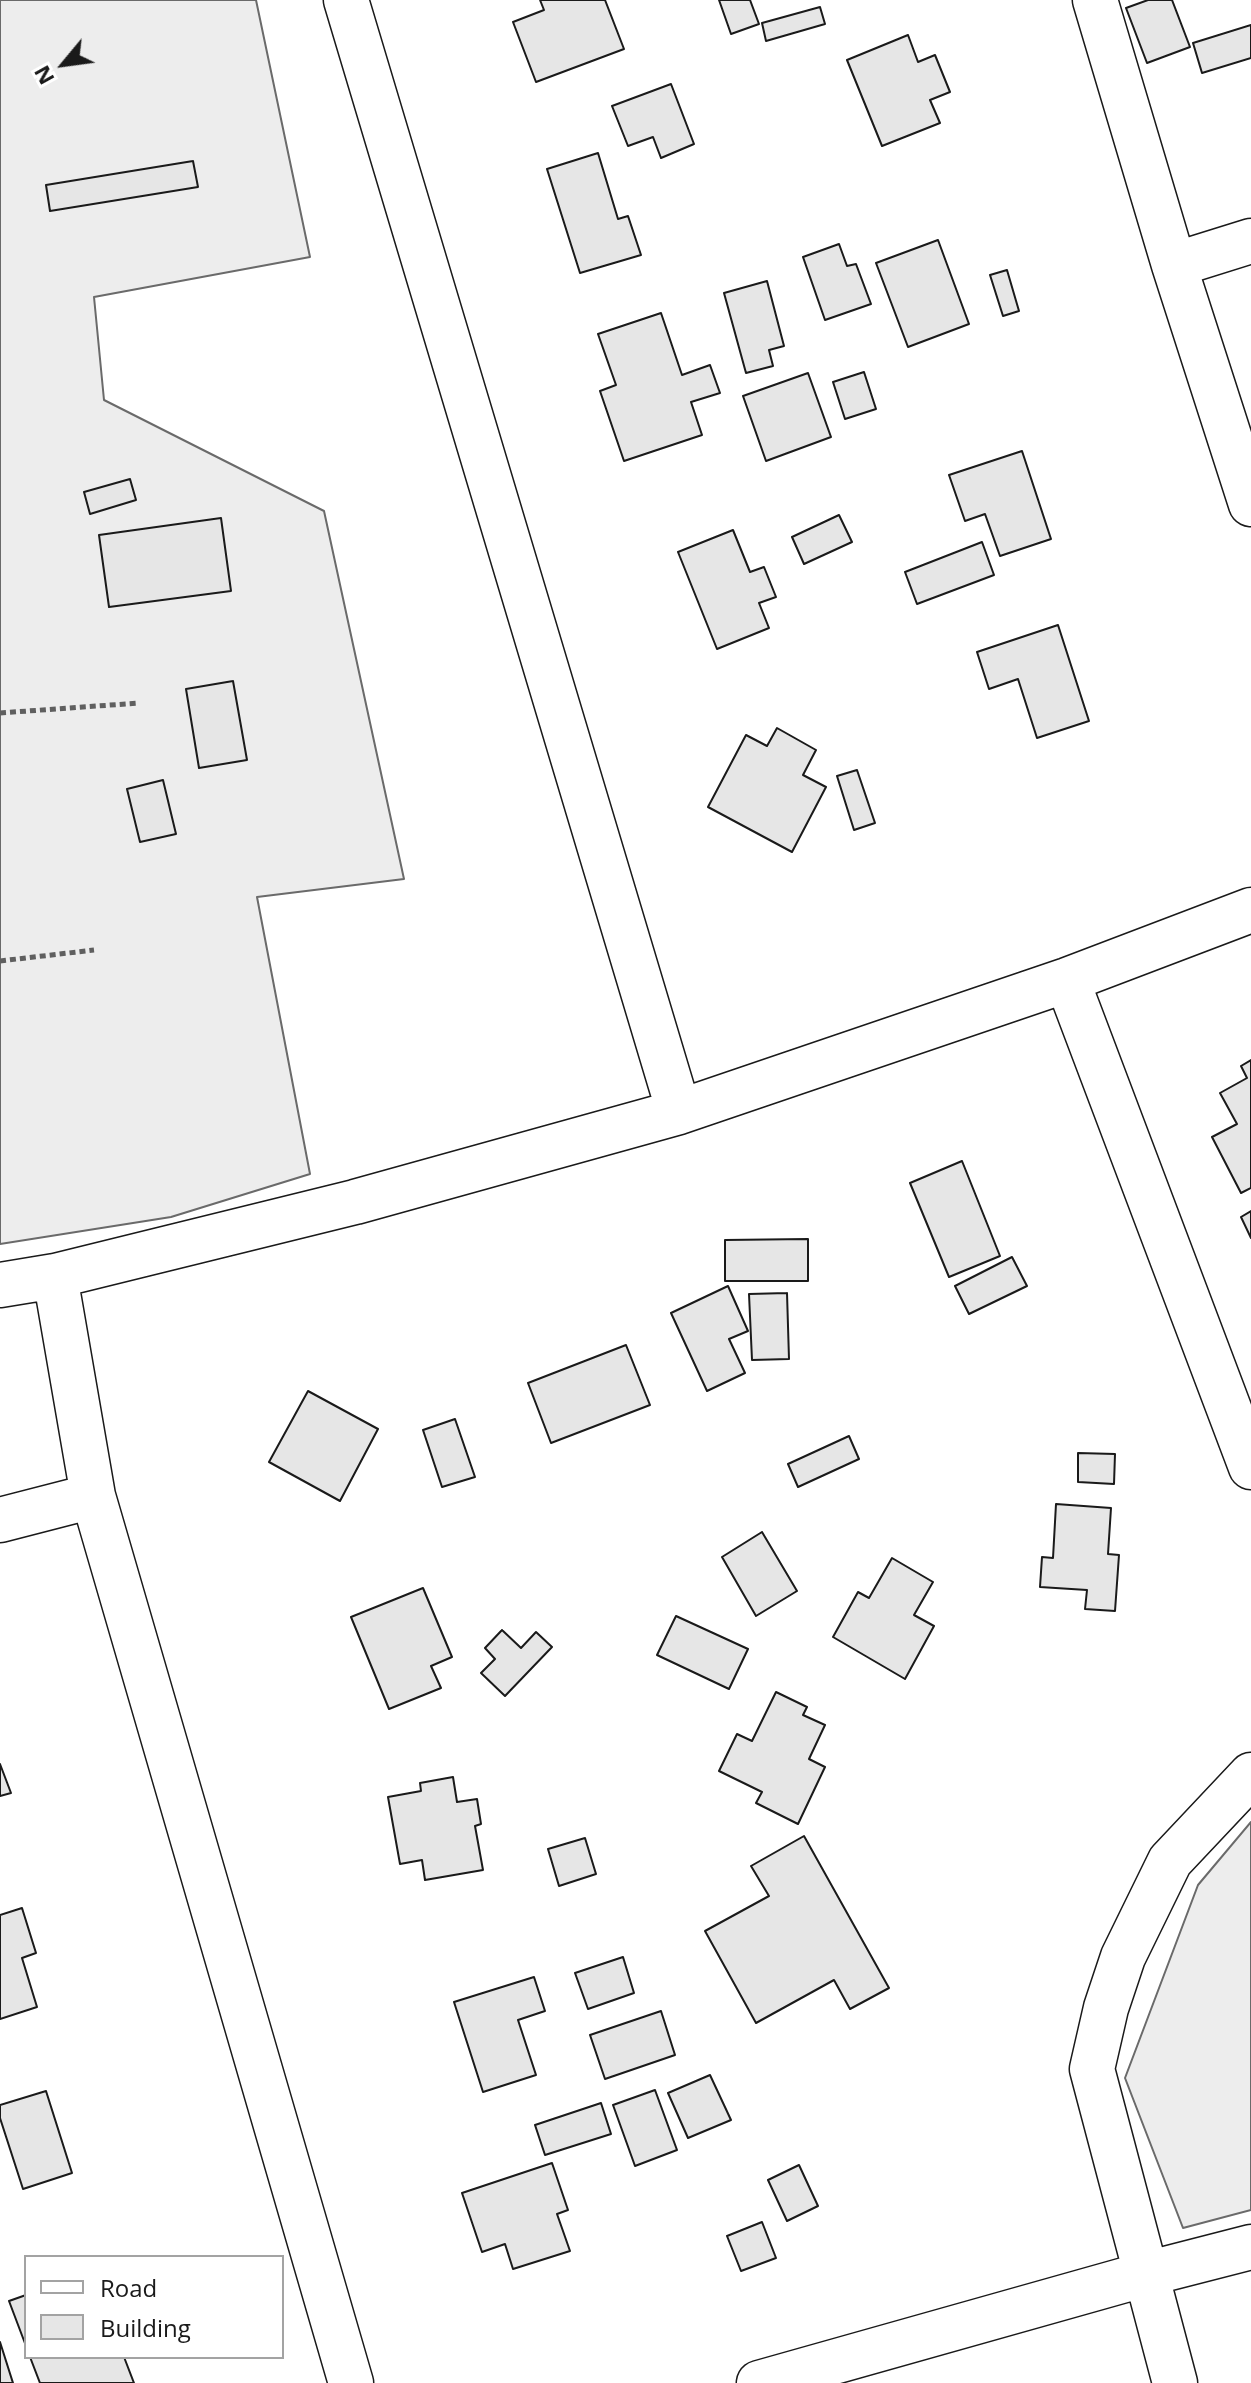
<!DOCTYPE html>
<html>
<head>
<meta charset="utf-8">
<style>
	body { margin:0 }
	#map { position:relative; width:1251px; height:2383px; overflow:hidden; background:#fff; font-family:"Open Sans",sans-serif }
	canvas { display:block }
	.legend { position:absolute; left:24px; top:2255px; width:260px; height:104px; box-sizing:border-box; background:#fff; border:2px solid #a3a3a3; margin:0; padding:10px 14px; list-style:none; font-size:24px; color:#1a1a1a }
	.legend li { display:flex; align-items:center; gap:16px; height:40px }
	.legend b { width:40px; border:2px solid #a3a3a3 }
	.north { position:absolute; left:24px; top:24px; width:80px; height:80px; -webkit-text-stroke:6px #fff; paint-order:stroke; rotate:241deg; font-size:22px; font-weight:700; line-height:32px; text-align:center; color:#1a1a1a }
	.north::after { content:''; display:block; margin:auto; width:28px; height:36px; background:#1a1a1a; clip-path:polygon(50% 0,100% 100%,50% 72%,0 100%) }
</style>
</head>
<body>
<div id="map">
<canvas width="1251" height="2383"></canvas>
<ul class="legend">
<li><b style="height:10px;background:#fff"></b>Road</li>
<li><b style="height:22px;background:#e6e6e6"></b>Building</li>
</ul>
<div class="north">N</div>
</div>
<script>
const ctx = document.querySelector('canvas').getContext('2d');
ctx.lineJoin = 'round';
function paint(path, color) { ctx.fillStyle = color; ctx.fill(path, 'evenodd'); }
const toPath = rows => new Path2D(rows.map(r => 'M' + r).join(''));
function trace(path, color, width, dash) { ctx.strokeStyle = color; ctx.lineWidth = width; ctx.lineCap = dash ? 'butt' : 'round'; ctx.setLineDash(dash || []); ctx.stroke(path); }
const built = toPath([
	[0,0,256,0,310,257,94,297,104,400,324,511,404,879,257,897,310,1174,171,1217,0,1244,0,0],
	[1251,1822,1251,2210,1183,2228,1125,2078,1198,1885,1251,1822]
]);
const building = toPath([
	[540,0,605,0,624,49,536,82,513,22,544,10,540,0],
	[719,0,750,0,759,24,731,34,719,0],
	[1148,0,1172,0,1190,47,1147,63,1126,8,1148,0],
	[820,7,825,24,766,41,762,23,820,7],
	[1251,25,1251,58,1202,73,1193,43,1251,25],
	[908,35,918,62,935,55,950,92,930,100,940,123,882,146,847,60,908,35],
	[671,84,694,144,661,158,653,137,628,146,612,106,671,84],
	[598,153,618,219,628,216,641,255,580,273,547,169,598,153],
	[193,161,198,187,50,211,46,185,193,161],
	[938,240,969,324,908,347,876,263,938,240],
	[839,244,847,266,856,264,871,304,825,320,803,257,839,244],
	[1007,270,1019,311,1003,316,990,275,1007,270],
	[767,281,784,346,769,350,773,366,746,373,724,293,767,281],
	[661,313,682,375,710,365,720,393,691,402,702,435,624,461,600,391,616,385,598,334,661,313],
	[864,372,876,409,845,419,833,382,864,372],
	[808,373,831,437,766,461,743,396,808,373],
	[1022,451,1051,539,1000,556,985,514,965,521,949,475,1022,451],
	[130,479,136,500,90,514,84,492,130,479],
	[839,515,852,542,804,564,792,537,839,515],
	[221,518,231,591,109,607,99,535,221,518],
	[733,530,750,572,764,567,776,597,759,603,769,628,717,649,678,552,733,530],
	[982,542,994,575,917,604,905,572,982,542],
	[1058,625,1089,721,1037,738,1018,679,989,689,977,652,1058,625],
	[233,681,247,760,199,768,186,689,233,681],
	[777,728,816,750,803,775,826,787,792,852,708,807,746,735,767,746,777,728],
	[857,770,875,823,854,830,837,776,857,770],
	[163,780,176,834,140,842,127,789,163,780],
	[1251,1060,1251,1188,1241,1193,1212,1137,1237,1124,1220,1093,1247,1078,1241,1066,1251,1060],
	[962,1161,1000,1256,949,1277,910,1183,962,1161],
	[1251,1211,1251,1238,1241,1217,1251,1211],
	[808,1239,808,1281,725,1281,725,1240,808,1239],
	[1012,1257,1027,1286,969,1314,955,1286,1012,1257],
	[728,1286,748,1331,729,1339,745,1373,707,1391,671,1313,728,1286],
	[787,1293,789,1359,752,1360,749,1294,787,1293],
	[626,1345,650,1405,551,1443,528,1383,626,1345],
	[308,1391,378,1429,340,1501,269,1462,308,1391],
	[455,1419,475,1477,442,1487,423,1430,455,1419],
	[849,1436,859,1459,798,1487,788,1464,849,1436],
	[1078,1453,1115,1454,1114,1484,1078,1482,1078,1453],
	[1056,1504,1111,1508,1108,1554,1119,1555,1115,1611,1085,1609,1087,1590,1040,1587,1042,1557,1053,1558,1056,1504],
	[762,1532,797,1591,756,1616,722,1557,762,1532],
	[892,1558,933,1582,914,1615,934,1626,905,1679,833,1637,858,1592,869,1598,892,1558],
	[423,1588,452,1657,431,1666,441,1688,389,1709,351,1617,423,1588],
	[676,1616,748,1649,729,1689,657,1655,676,1616],
	[502,1630,521,1648,536,1632,552,1647,505,1696,481,1673,495,1659,485,1648,502,1630],
	[776,1692,807,1707,803,1715,825,1725,809,1759,825,1767,798,1824,756,1803,762,1792,719,1771,737,1734,752,1741,776,1692],
	[0,1764,11,1793,0,1796,0,1764],
	[453,1777,457,1802,477,1799,481,1824,475,1826,483,1870,425,1880,422,1860,400,1864,388,1797,421,1791,420,1783,453,1777],
	[804,1836,889,1988,850,2009,834,1980,756,2023,705,1931,769,1896,751,1866,804,1836],
	[585,1838,596,1874,559,1886,548,1849,585,1838],
	[22,1908,36,1953,22,1958,37,2007,0,2019,0,1915,22,1908],
	[623,1957,634,1993,588,2009,575,1973,623,1957],
	[534,1977,545,2011,518,2020,536,2075,483,2092,454,2002,534,1977],
	[661,2011,675,2055,605,2079,590,2035,661,2011],
	[710,2075,731,2120,688,2138,668,2093,710,2075],
	[655,2090,677,2150,635,2166,613,2105,655,2090],
	[46,2091,72,2173,23,2189,0,2118,0,2105,46,2091],
	[601,2103,611,2134,545,2155,535,2125,601,2103],
	[552,2163,568,2210,557,2214,570,2251,513,2269,505,2244,482,2252,462,2193,552,2163],
	[799,2165,818,2206,787,2221,768,2180,799,2165],
	[762,2222,776,2258,741,2271,727,2236,762,2222],
	[26,2295,26,2346,9,2301,26,2295],
	[0,2342,13,2383,0,2383,0,2342],
	[30,2357,124,2357,134,2383,40,2383,30,2357]
]);
const path = toPath([
	[0,713,139,703],
	[0,961,94,950]
]);
const minor = toPath([
	[346,0,679,1112],
	[1095,0,1174,265,1251,504],
	[1174,265,1251,241],
	[1067,980,1251,1467],
	[55,1276,93,1496,351,2383],
	[0,1285,55,1276,355,1202,679,1112,1067,980,1251,910],
	[0,1520,93,1496],
	[759,2383,1146,2274,1251,2247],
	[1175,2383,1092,2069,1106,2008,1123,1957,1170,1861,1251,1775]
]);
paint(built, '#ededed');
trace(built, '#6a6a6a', 2);
paint(building, '#e6e6e6');
trace(building, '#1a1a1a', 2);
trace(minor, '#1a1a1a', 47);
trace(path, '#5f5f5f', 5, [6, 4]);
trace(minor, '#fff', 44);
</script>
</body>
</html>
